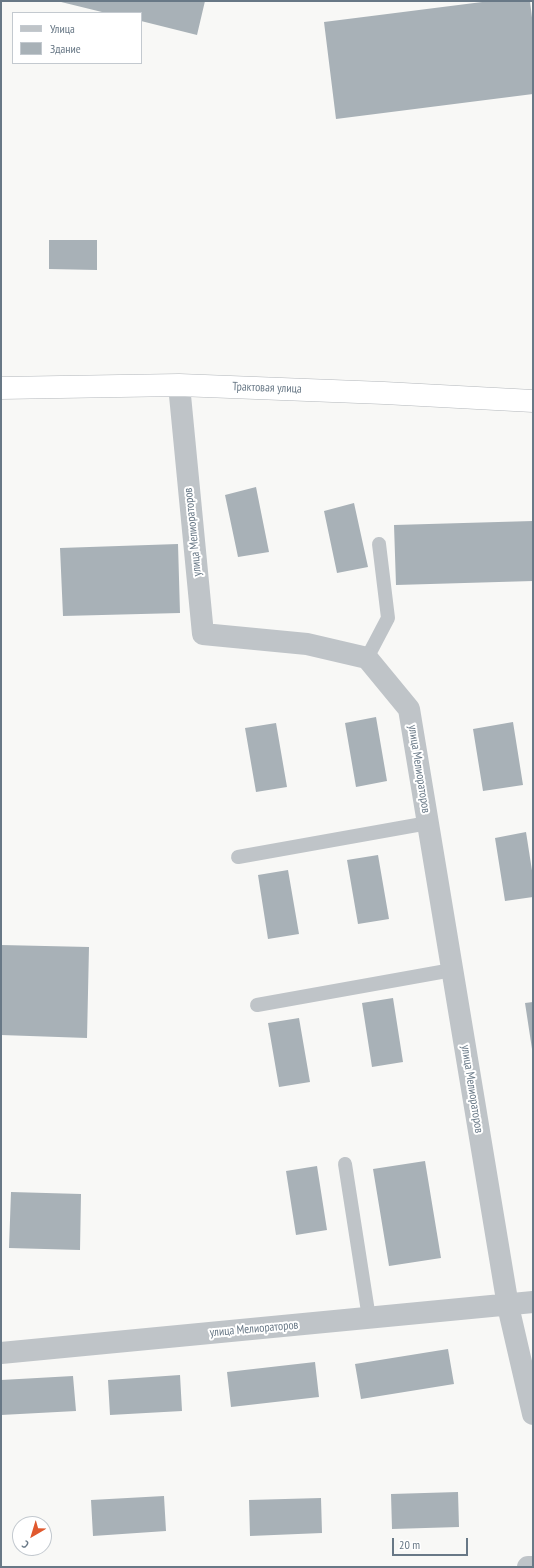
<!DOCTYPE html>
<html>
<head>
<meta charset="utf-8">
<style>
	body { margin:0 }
	#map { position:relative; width:534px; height:1568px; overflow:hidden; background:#f8f8f6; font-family:"PT Sans Narrow",sans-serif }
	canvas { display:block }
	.frame { position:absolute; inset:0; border:2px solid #687886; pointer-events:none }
	.legend { position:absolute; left:12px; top:12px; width:130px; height:52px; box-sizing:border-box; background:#fff; border:1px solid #c3c9cf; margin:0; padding:5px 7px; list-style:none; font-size:12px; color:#687886 }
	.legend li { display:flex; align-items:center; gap:8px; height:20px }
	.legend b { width:20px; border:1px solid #c3c9cf }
	.north { position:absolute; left:12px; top:1516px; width:40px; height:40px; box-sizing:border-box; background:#fff; border:1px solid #c3c9cf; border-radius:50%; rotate:218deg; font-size:11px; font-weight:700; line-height:16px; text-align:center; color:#687886 }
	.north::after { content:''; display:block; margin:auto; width:14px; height:18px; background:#e0592e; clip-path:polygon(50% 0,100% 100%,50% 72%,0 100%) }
	.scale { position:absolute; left:392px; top:1538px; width:76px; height:18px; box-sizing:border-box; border:2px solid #687886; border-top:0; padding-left:5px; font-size:12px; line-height:14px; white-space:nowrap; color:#687886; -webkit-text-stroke:3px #fff; paint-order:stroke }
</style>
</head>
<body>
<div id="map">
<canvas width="534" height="1568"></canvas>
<div class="frame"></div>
<ul class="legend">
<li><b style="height:5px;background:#bfc4c8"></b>Улица</li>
<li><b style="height:11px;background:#a8b1b7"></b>Здание</li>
</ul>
<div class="north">С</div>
<div class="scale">20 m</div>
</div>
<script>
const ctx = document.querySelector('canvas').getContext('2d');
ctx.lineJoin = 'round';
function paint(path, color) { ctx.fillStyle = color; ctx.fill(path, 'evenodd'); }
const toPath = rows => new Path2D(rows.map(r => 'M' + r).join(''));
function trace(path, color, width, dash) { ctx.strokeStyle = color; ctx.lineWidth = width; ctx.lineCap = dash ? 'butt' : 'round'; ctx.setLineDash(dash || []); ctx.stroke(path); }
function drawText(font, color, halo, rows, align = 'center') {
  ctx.font = font + ' "PT Sans Narrow",sans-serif'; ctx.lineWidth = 4; ctx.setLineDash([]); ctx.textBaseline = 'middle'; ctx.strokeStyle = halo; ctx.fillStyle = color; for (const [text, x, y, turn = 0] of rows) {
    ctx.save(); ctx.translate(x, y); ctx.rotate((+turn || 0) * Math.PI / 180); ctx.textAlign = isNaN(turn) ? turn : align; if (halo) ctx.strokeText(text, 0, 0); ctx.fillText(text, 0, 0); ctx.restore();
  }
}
const building = toPath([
	[57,1,205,1,197,35,141,21,141,13,106,13],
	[490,1,530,1,533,26,533,94,336,119,324,22],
	[49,240,97,240,97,270,49,269],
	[256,487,269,552,238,557,225,495],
	[354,503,368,567,337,573,324,511],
	[533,521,533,581,396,585,394,525],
	[178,544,180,613,63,616,60,548],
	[376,717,387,781,356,787,345,723],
	[513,722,523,785,483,791,473,729],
	[276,723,287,787,256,792,245,728],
	[526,832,533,877,533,897,505,901,495,838],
	[378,855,389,919,358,924,347,860],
	[288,870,299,934,268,939,258,875],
	[1,945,89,947,87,1038,1,1035],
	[393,998,403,1062,372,1067,362,1003],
	[533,1002,533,1049,532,1049,525,1003],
	[299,1018,310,1082,279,1087,268,1023],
	[425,1161,441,1258,389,1266,373,1169],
	[317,1166,327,1230,296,1235,286,1171],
	[11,1192,81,1194,80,1250,9,1248],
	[448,1349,454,1384,361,1399,355,1364],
	[315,1362,319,1397,231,1407,227,1372],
	[180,1375,182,1411,110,1415,108,1380],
	[73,1376,76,1411,1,1415,1,1380],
	[458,1492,459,1527,392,1529,391,1494],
	[164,1496,166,1531,93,1536,91,1500],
	[321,1498,322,1533,250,1536,249,1500]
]);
const lane = toPath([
	[367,658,388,618,379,544],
	[238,857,428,823],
	[257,1005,452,970],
	[345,1164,369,1318]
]);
const street = toPath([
	[179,385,203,634,307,644,367,658,409,709,508,1306,533,1414],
	[1,1353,533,1302],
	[528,1567,533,1567]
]);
const highway = toPath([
	[1,388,179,385,384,393,533,401]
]);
const streetNames = [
	["Трактовая улица",267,388,2],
	["улица Мелиораторов",193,532,-96],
	["улица Мелиораторов",419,769,81],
	["улица Мелиораторов",472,1089,81],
	["улица Мелиораторов",254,1329,-5]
];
paint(building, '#a8b1b7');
trace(highway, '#b3b7bb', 23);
trace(lane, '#bfc4c8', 14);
trace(street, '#bfc4c8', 22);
trace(highway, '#fff', 22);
drawText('12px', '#687886', '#fff', streetNames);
</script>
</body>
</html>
